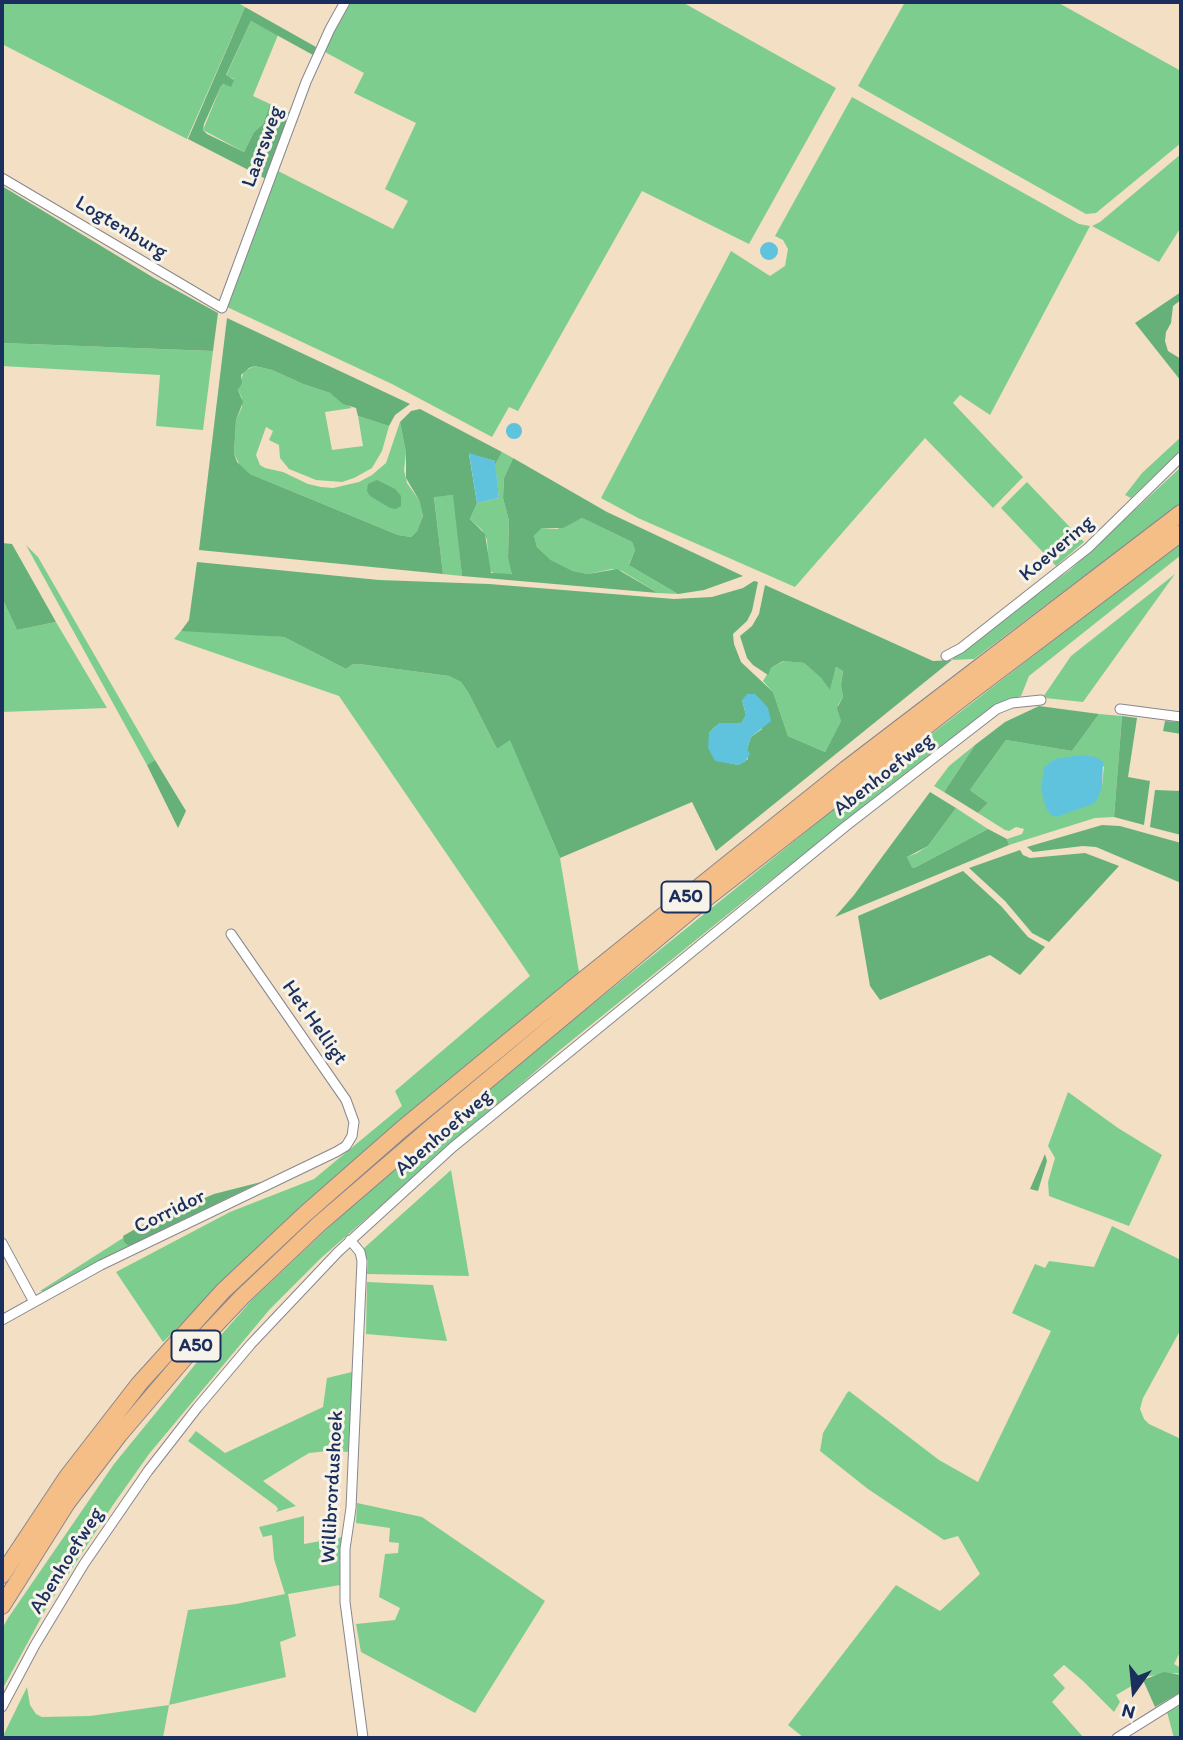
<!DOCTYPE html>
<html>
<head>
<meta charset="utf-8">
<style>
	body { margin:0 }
	#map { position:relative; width:1183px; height:1740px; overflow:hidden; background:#f3dfc3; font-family:Itim,sans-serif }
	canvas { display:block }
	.frame { position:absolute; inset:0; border:4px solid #1b2f5e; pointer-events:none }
	.north { position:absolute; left:1099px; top:1656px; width:70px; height:70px; -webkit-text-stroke:5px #f7f3e8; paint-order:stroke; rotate:195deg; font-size:19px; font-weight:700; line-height:28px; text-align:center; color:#1b2f5e }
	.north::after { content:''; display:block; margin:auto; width:24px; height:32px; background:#1b2f5e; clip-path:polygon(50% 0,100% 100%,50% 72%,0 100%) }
</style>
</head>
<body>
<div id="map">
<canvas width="1183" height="1740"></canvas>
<div class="frame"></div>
<div class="north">N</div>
</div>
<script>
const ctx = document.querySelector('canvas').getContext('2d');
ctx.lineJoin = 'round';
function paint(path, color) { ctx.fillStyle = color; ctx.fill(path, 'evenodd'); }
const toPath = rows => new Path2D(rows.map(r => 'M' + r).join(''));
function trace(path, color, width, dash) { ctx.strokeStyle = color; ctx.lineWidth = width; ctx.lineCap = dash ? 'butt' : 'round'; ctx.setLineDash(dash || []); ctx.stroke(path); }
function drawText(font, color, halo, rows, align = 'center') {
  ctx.font = font + ' Itim,sans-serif'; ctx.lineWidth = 6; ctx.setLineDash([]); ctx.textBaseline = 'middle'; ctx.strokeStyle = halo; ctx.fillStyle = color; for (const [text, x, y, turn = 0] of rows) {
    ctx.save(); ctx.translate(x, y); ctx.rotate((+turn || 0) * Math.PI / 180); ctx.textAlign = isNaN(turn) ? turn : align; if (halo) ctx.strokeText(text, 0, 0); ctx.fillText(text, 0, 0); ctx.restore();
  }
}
const green = toPath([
	[2,2,237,2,245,7,187,139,2,44],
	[351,2,682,2,836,88,749,244,642,191,518,411,509,407,492,437,392,384,227,307,278,171,393,229,408,201,385,189,416,123,354,93,364,73,323,51],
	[905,2,1057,2,1181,71,1181,143,1096,213,1086,214,858,86],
	[251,21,278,35,253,96,270,104,263,124,254,132,244,152,203,130,221,86,234,79,226,76],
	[852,97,1079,224,1090,226,990,415,960,395,953,403,1023,477,993,508,925,438,795,587,638,518,601,498,731,251,770,276,785,266,788,249,783,240,775,236],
	[1181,154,1181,227,1159,262,1092,226,1100,222],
	[2,343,213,351,203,430,156,426,160,375,2,366],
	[255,366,272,370,303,384,330,393,352,408,325,412,332,450,363,446,358,416,389,426,382,451,372,468,354,478,342,482,316,480,289,469,280,458,279,445,269,440,273,431,266,427,256,455,260,465,265,468,283,472,308,484,321,487,333,488,359,482,372,475,386,463,400,422,406,453,404,470,407,483,419,500,423,516,417,531,411,537,398,535,250,474,240,466,234,453,236,420,242,407,242,398,238,390,244,371],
	[1181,437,1181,450,1131,498,1125,495,1142,473],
	[502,452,513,458,504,478,503,498,509,521,508,558,513,572,510,575,496,575,489,570,487,540,482,530,470,519,477,503,499,498,495,465],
	[1181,467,1181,503,974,659,952,660,961,648,1070,570],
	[1027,482,1084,542,1056,566,1001,508],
	[454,495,462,576,443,574,434,496],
	[582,518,632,542,635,550,629,564,632,567,678,594,658,593,622,571,612,569,588,574,573,571,551,560,537,547,534,536,542,528,557,529],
	[1181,542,1181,555,1029,676,1021,696,998,704,980,716,743,902,560,1050,321,1258,270,1309,149,1454,113,1505,47,1607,2,1690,2,1629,8,1618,114,1464,198,1361,252,1300,346,1211,465,1107,833,810],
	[26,545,38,557,155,760,147,765],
	[1175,574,1083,702,1045,698,1041,700,1071,656],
	[2,598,17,630,56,622,107,708,2,712],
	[196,630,284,637,346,669,353,664,359,664,449,676,461,682,468,692,497,749,510,739,560,858,579,972,312,1197,163,1342,116,1272,230,1212,314,1179,402,1106,395,1091,530,976,339,696,174,639,181,631],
	[784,661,804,663,821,678,830,689,836,667,843,671,841,685,843,697,838,705,841,721,825,752,788,736,773,692,763,681,771,668],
	[1099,714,1122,716,1114,817,1095,818,1009,845,1007,839,1022,834,1024,829,1016,827,1009,831,1005,830,978,813,988,803,970,790,1006,740,1072,751],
	[1104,766,1102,787,1051,815],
	[975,745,944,792,934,786,949,766],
	[956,808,988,829,914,868,912,867,907,857,917,853,928,846],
	[1068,1092,1118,1128,1162,1155,1129,1226,1049,1196,1048,1182,1055,1158,1048,1146],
	[451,1170,469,1276,367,1274,368,1261,363,1249],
	[1112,1226,1181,1260,1181,1329,1143,1398,1140,1409,1144,1419,1149,1424,1181,1439,1181,1654,1179,1654,1174,1664,1181,1668,1181,1675,1177,1673,1149,1676,1116,1695,1120,1702,1114,1712,1083,1681,1064,1665,1053,1675,1065,1688,1052,1702,1084,1738,804,1738,788,1725,896,1585,940,1611,980,1574,958,1536,944,1540,868,1489,820,1451,823,1433,847,1393,849,1391,939,1460,978,1482,1051,1331,1012,1313,1035,1264,1045,1268,1049,1261,1094,1267],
	[123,1238,129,1246,45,1291,40,1291],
	[367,1282,433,1285,447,1341,366,1334],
	[352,1372,349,1452,328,1451,309,1453,263,1481,296,1506,276,1512,278,1509,276,1506,188,1441,196,1431,225,1453,323,1407,327,1378],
	[357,1503,422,1517,545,1601,475,1713,361,1652,356,1624,395,1620,400,1608,379,1597,385,1554,398,1553,399,1543,389,1542,390,1528,356,1523],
	[304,1516,304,1544,343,1537,340,1585,288,1594,296,1636,280,1642,286,1677,169,1705,163,1738,2,1738,27,1687,30,1705,36,1714,42,1717,90,1716,169,1705,188,1610,236,1604,285,1594,274,1559,272,1535,263,1537,259,1527],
	[1181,1705,1181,1738,1174,1738,1167,1712]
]);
const forest = toPath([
	[245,7,316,47,313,55,251,21,226,75,234,80,231,87,224,84,221,86,204,124,203,130,207,134,244,152,254,132,263,124,270,104,291,113,266,179,188,139],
	[2,186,154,278,218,313,213,351,2,343],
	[1181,292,1181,300,1173,306,1171,323,1166,332,1165,341,1168,351,1181,359,1181,381,1135,323],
	[227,318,410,404,395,415,389,426,358,416,356,408,343,404,330,393,303,384,272,370,255,366,249,368,241,375,242,383,238,390,243,402,236,420,234,453,237,462,250,474,398,535,411,537,417,531,423,516,419,500,406,478,406,453,400,422,411,411,420,409,502,452,495,465,495,461,469,454,477,503,470,519,485,534,491,573,512,574,508,558,509,521,503,498,504,478,513,458,607,512,743,576,704,590,678,594,632,567,629,565,635,550,632,542,582,518,563,528,542,528,534,536,537,547,551,560,573,571,588,574,617,569,658,593,462,576,453,495,434,497,443,574,199,550],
	[377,480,395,489,401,496,401,506,396,509,390,508,370,496,367,491,368,484],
	[2,543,12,544,56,622,17,630,2,598],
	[197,562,379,580,489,584,674,599,712,597,743,588,754,581,758,582,752,611,747,621,733,634,734,644,741,662,773,692,788,736,825,752,841,721,837,708,843,697,841,685,843,671,836,667,830,690,821,678,804,663,783,661,771,668,768,675,753,665,747,658,740,636,752,626,759,614,765,585,933,661,952,660,716,851,692,802,560,858,510,740,497,749,468,692,461,682,449,676,359,664,353,664,346,669,284,637,181,631,189,620],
	[742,700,762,729,751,737,747,749,748,759,738,765,725,762,709,733,716,726,729,723,741,724,746,715],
	[1039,706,1099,714,1072,751,1006,740,970,790,988,803,978,813,944,792,975,745,1005,722],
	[1122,716,1137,718,1128,777,1150,781,1144,825,1114,817],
	[1165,721,1181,722,1181,734,1163,731],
	[155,760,186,811,178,828,147,765],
	[1155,790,1181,791,1181,835,1150,827],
	[930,792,956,808,928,846,907,857,912,867,914,868,988,829,1007,839,1009,845,835,917,854,895],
	[1102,825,1120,826,1181,843,1181,883,1096,847,1083,846,1033,852,1027,847],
	[1020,850,1023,855,1030,858,1085,853,1119,866,1049,942,1032,933,1005,901,969,868],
	[963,871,1001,906,1028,937,1045,947,1020,975,990,955,880,1000,870,986,858,916],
	[1045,1154,1047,1161,1038,1191,1030,1189],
	[261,1182,129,1246,124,1242,123,1236,144,1224,214,1194],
	[1164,1672,1181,1675,1181,1692,1155,1707,1143,1680]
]);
const water = toPath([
	'760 251a9 9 0 1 1 18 0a9 9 0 1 1-18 0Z',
	'506 431a8 8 0 1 1 16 0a8 8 0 1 1-16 0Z',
	[469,453,495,461,499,498,477,503],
	[747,694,755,694,761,700,768,708,771,721,751,737,747,749,750,754,745,762,738,765,715,761,708,748,709,733,719,723,741,723,746,715,742,700],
	[1082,755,1096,757,1103,762,1102,787,1097,800,1093,804,1056,817,1051,815,1046,808,1041,790,1044,767,1055,759]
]);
const street = toPath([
	[2,178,222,308,306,82,330,29,345,2],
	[946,656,961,648,1088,548,1181,457],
	[1120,709,1181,717],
	[350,1240,360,1252,362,1261,351,1508,345,1549,345,1602,363,1738],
	[2,1243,34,1302],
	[2,1320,101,1265,336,1152,346,1146,352,1136,354,1122,346,1100,231,934],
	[2,1707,35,1645,84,1564,148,1471,197,1408,251,1344,338,1252,453,1147,846,826,997,709,1012,703,1041,700],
	[1117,1738,1181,1698]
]);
const highway = toPath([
	[2,1575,67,1477,139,1384,223,1291,305,1214,402,1129,572,989,846,769,1181,513],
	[2,1606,67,1503,119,1435,188,1354,242,1297,319,1224,434,1125,689,912,960,700,1181,533]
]);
const shields = [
	[686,897,49],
	[196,1346,49]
];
const shieldNames = [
	["A50",686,897],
	["A50",196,1346]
];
const streetNames = [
	["Laarsweg",263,147,-70],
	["Logtenburg",121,228,31],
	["Koevering",1057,549,-40],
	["Abenhoefweg",884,775,-38],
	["Het Helligt",314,1023,55],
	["Abenhoefweg",444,1133,-41],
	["Corridor",170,1212,-26],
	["Willibrordushoek",333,1487,-87],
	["Abenhoefweg",67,1561,-58]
];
paint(green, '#7dce8e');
paint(forest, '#66b179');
paint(water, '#5fc3dd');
trace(street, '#878790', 11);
trace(highway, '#878790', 18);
trace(street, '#fff', 9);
trace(highway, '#f6be87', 16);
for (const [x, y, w] of shields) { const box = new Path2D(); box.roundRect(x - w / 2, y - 15.5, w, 31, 5); ctx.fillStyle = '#f7f3e8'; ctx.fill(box); trace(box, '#1b2f5e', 2); }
drawText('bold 19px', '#1b2f5e', null, shieldNames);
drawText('21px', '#1b2f5e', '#f7f3e8', streetNames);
</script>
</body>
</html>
